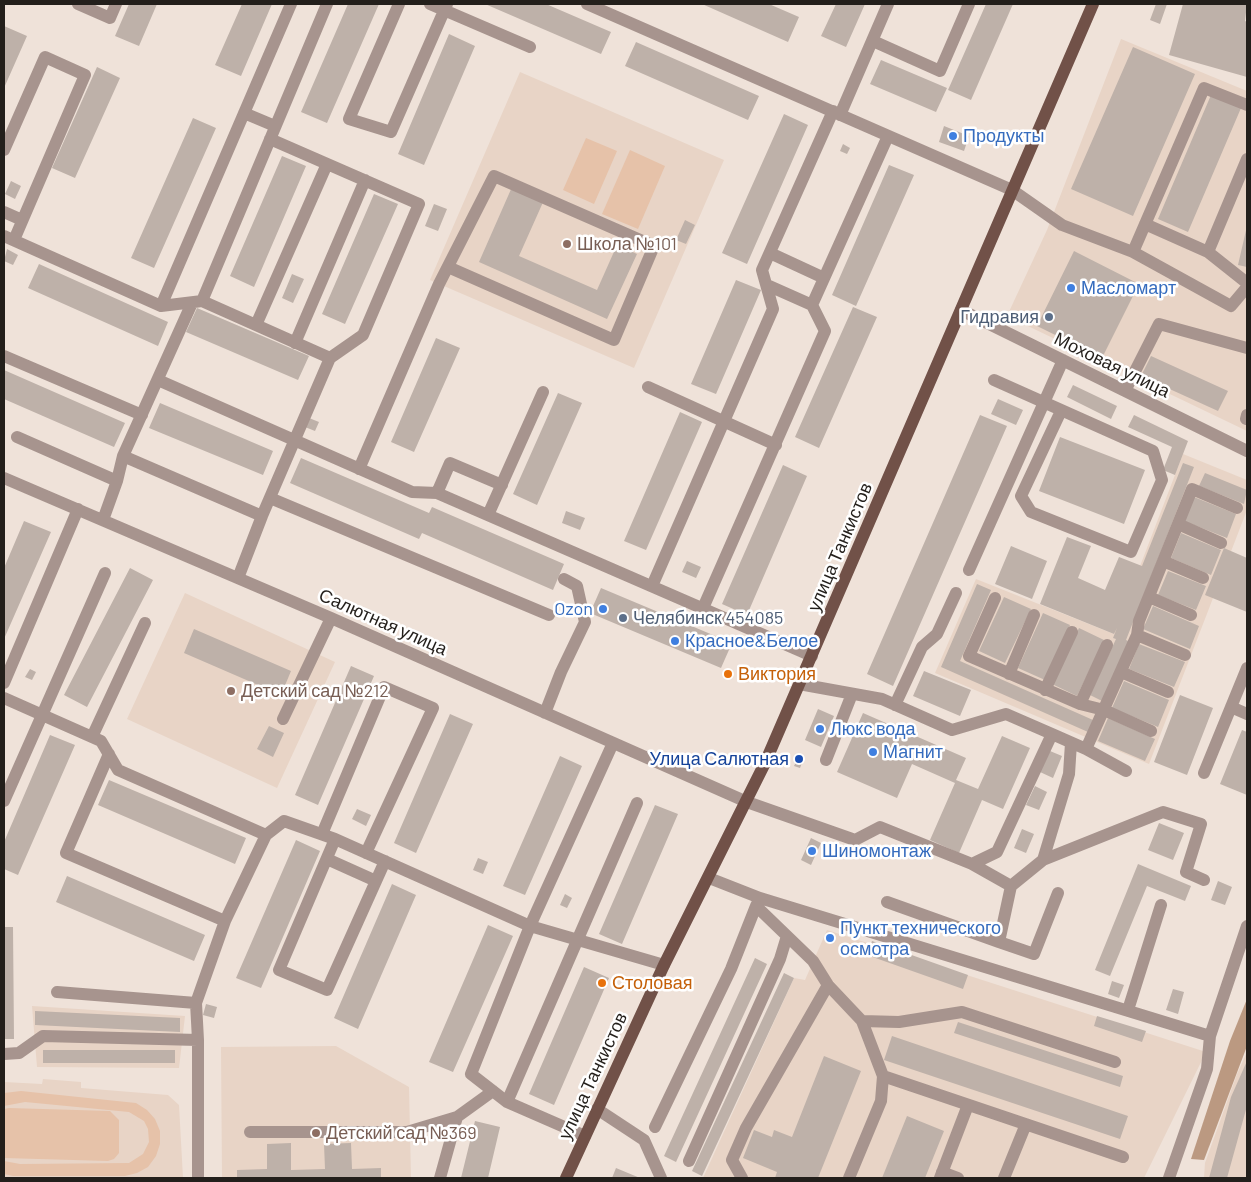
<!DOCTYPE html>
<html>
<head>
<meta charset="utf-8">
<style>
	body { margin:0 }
	#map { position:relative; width:1251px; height:1182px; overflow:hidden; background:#efe2d9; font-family:Barlow,sans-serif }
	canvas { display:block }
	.frame { position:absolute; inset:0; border:5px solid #231f1b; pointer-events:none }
</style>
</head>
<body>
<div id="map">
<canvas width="1251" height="1182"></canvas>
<div class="frame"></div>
</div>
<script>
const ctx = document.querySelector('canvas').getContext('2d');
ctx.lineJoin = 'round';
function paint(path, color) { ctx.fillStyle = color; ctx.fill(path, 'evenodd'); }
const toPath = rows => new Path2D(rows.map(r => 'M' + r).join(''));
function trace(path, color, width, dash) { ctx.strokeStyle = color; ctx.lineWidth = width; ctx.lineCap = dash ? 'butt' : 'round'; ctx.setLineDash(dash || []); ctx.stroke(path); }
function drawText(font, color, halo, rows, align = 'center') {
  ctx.font = font + ' Barlow,sans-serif'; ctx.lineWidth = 5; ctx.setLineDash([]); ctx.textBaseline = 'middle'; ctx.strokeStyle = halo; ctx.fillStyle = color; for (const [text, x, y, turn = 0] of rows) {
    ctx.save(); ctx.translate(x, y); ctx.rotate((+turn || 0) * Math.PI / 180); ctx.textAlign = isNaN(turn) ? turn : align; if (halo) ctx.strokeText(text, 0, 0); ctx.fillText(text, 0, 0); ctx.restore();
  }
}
const built = toPath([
	[1121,39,1247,91,1247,431,1007,316,1047,230],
	[520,72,724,160,634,368,430,280],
	[1183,454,1247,480,1247,510,1149,764,935,673,976,579,1114,634],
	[185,593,335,662,277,788,127,719],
	[827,930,1206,1052,1144,1178,703,1178,794,978,805,980],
	[32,1006,185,1016,179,1068,37,1067],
	[336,1046,409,1087,411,1178,222,1178,221,1047],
	[1247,1052,1247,1178,1204,1178,1205,1163,1237,1074],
	[43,1079,81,1082,81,1088,168,1095,179,1105,183,1178,4,1178,4,1082,42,1084]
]);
const green = toPath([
	[586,138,617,151,594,204,563,190],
	[630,150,665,166,638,229,602,214],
	[21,1091,136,1103,147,1110,155,1119,160,1131,160,1144,156,1156,148,1167,137,1173,125,1176,13,1176,4,1174,4,1161,20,1164,129,1163,143,1154,149,1142,148,1129,144,1121,129,1112,25,1102,4,1106,4,1093],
	[9,1108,110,1111,119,1120,119,1153,114,1159,108,1161,4,1158,4,1109]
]);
const forest = toPath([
	[1247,999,1247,1046,1204,1160,1191,1159,1230,1041]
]);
const building = toPath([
	[129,4,157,4,139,46,115,36],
	[242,4,272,4,241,76,215,65],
	[348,4,379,4,327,123,301,112],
	[485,4,546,4,611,32,601,54],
	[702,4,769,4,799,17,788,42],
	[836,4,865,4,846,47,821,36],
	[986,4,1013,4,971,100,948,90],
	[1156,4,1167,4,1160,24,1150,20],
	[1183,4,1247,4,1245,21,1247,22,1247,77,1169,55],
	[4,26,27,36,4,88],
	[449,34,475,46,424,165,398,154],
	[636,42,759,96,748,120,625,66],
	[1133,47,1195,74,1133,216,1071,189],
	[881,60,947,88,936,112,870,84],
	[97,67,120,78,75,178,52,168],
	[1211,95,1241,108,1188,232,1158,219],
	[784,114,808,125,747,264,722,253],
	[193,118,216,128,154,268,131,258],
	[944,126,969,136,964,151,939,142],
	[843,144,850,148,847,154,840,151],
	[282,156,306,166,254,287,230,276],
	[889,165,914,175,856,306,832,295],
	[11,181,21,186,15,199,5,194],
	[512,187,544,200,519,256,597,290,617,245,637,254,607,319,479,262],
	[374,194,398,204,345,324,322,314],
	[434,204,447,209,438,231,425,226],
	[685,220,695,225,686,244,676,240],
	[1247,226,1247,267,1238,265],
	[7,249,18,255,13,265,4,261],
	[1074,251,1139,284,1102,358,1037,326],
	[39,264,168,322,158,346,28,288],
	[292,274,304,279,293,303,282,298],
	[736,280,761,290,716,394,691,384],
	[853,307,877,317,819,448,795,437],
	[197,308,309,356,298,380,186,332],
	[436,338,460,348,414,452,391,442],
	[1151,356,1228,391,1218,411,1141,376],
	[4,370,125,423,114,447,4,399],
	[1073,385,1117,406,1111,419,1067,397],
	[558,393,582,403,537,505,513,494],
	[998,399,1023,410,1016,425,991,414],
	[160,403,273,451,263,475,149,428],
	[680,412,702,422,646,550,624,541],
	[980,415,1007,426,893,686,867,674],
	[1134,415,1188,441,1175,475,1163,470,1172,447,1128,427],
	[309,418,319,422,315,431,305,427],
	[1060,437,1145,470,1124,524,1039,491],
	[301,458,429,513,432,507,564,564,553,590,422,533,419,539,290,483],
	[1183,463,1194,467,1126,640,1130,642,1102,701,1090,695,1116,639,1113,638,1117,628,1114,634,1040,604,1067,537,1091,546,1078,578,1105,590,1119,557,1142,566],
	[783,465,807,476,747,615,722,604],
	[1205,473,1247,490,1244,504,1199,486],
	[1194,497,1236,514,1227,538,1184,521],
	[566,511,585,518,580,530,562,523],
	[24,521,51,532,4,639,4,568],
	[1181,533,1221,550,1211,575,1171,558],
	[1011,546,1047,561,1032,599,995,584],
	[1224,548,1247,558,1247,612,1205,595],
	[687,561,701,567,696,578,682,572],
	[130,568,153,580,87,707,64,695],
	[1168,571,1206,586,1196,610,1158,595],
	[977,584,991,590,960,661,1093,720,1088,732,941,667],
	[601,588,732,643,721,668,590,613],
	[1004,597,1031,609,1005,663,979,651],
	[1153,606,1199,626,1190,649,1143,629],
	[1043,613,1070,625,1045,680,1018,668],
	[1079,628,1104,640,1077,696,1052,684],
	[194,629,291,671,281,695,184,653],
	[1139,644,1185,662,1174,687,1129,669],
	[351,666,374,676,318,805,295,795],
	[30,669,36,672,32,680,25,677],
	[924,671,971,690,960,716,913,696],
	[1124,681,1169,700,1158,727,1112,708],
	[1180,695,1213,708,1187,775,1154,762],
	[818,709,834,716,821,747,805,740],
	[863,713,966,758,956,780,978,789,1002,736,1030,748,1003,809,982,800,959,853,930,840,955,783,912,764,897,798,837,772],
	[450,714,473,724,416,853,394,843],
	[1108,718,1155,739,1145,761,1098,741],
	[269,726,284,733,273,757,257,749],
	[1242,730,1247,732,1247,795,1220,784],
	[50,735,75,745,18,875,4,869,4,842],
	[1050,751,1062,756,1053,778,1040,772],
	[560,756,582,766,525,895,503,886],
	[799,756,804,758,800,768,794,766],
	[109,780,246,838,235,864,98,805],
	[1035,786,1047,792,1039,810,1026,805],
	[655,805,678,814,622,944,599,934],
	[357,809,371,815,366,826,352,819],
	[1159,823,1184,833,1173,860,1148,850],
	[1022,829,1034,834,1026,853,1014,848],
	[811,838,821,843,811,865,801,860],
	[296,840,320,851,261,988,236,978],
	[478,858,488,862,483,874,473,870],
	[1138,864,1191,886,1185,901,1147,886,1110,976,1095,970],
	[67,876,205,935,194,961,56,902],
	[1218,881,1232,887,1225,905,1211,900],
	[392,884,416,895,358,1029,334,1018],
	[565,894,572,898,567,908,560,905],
	[488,925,513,936,453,1072,429,1062],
	[4,927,13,927,14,1039,4,1039],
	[872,941,968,975,963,989,867,955],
	[755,958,767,964,676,1162,664,1156],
	[584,967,609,978,554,1105,529,1094],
	[784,973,794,978,702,1176,692,1171],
	[1112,981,1124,985,1119,998,1108,994],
	[1173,989,1184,992,1178,1014,1166,1010],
	[206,1004,217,1007,214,1018,203,1015],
	[35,1011,180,1018,180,1032,35,1025],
	[1097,1016,1146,1031,1142,1042,1094,1026],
	[958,1022,1123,1076,1120,1087,954,1033],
	[892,1036,1128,1116,1120,1139,884,1060],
	[43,1050,175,1050,175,1063,43,1063],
	[824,1056,861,1071,818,1178,775,1178,777,1172,743,1158,754,1130,772,1137,774,1130,792,1137],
	[1247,1061,1247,1106,1227,1178,1209,1178,1231,1097],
	[907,1116,944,1131,925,1178,882,1178],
	[475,1121,500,1127,488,1178,461,1178],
	[291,1143,291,1170,325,1169,324,1144,351,1143,352,1169,381,1168,381,1178,237,1178,237,1170,267,1169,267,1144],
	[616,1168,640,1178,612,1178]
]);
const minor = toPath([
	[78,4,110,18,116,4],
	[399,4,349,119,391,132,447,4],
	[430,4,530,47],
	[587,4,1012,190,1062,225,1133,252,1231,306,1247,287],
	[873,41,940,71,969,4],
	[244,113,275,126],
	[840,115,888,4],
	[4,150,45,57,85,75,14,240],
	[1247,159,1208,252,1247,283],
	[4,212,22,220],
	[1145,224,1208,252],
	[4,236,161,306,202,301,330,358],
	[1133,252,1204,88,1247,105],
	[770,253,824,278],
	[767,285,812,305],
	[202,301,327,4],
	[161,306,291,4],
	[961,310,1247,451],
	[256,325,327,164],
	[295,343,365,180],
	[4,356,142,415],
	[158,380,412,492,437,493,812,656],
	[994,380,1153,451,1162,480,1131,552,1031,512,1021,496,1061,411],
	[648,387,776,445],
	[1125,391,1159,324,1247,348],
	[1246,419,1247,415],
	[17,437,117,481],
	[123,456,262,516],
	[359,469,439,284,494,176,654,246,614,340,448,267],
	[4,478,331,618,747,802,855,840,880,827,972,864,997,852,1052,734,1086,749,1137,635,1139,621,1192,489,1237,508],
	[437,493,450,463,502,485],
	[270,498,549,615],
	[488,515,543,392],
	[103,520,117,481,123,456,192,303],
	[1178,524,1221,543],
	[1163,561,1203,578],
	[969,570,1063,360],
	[238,578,262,516,330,358,363,335,419,204,270,139],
	[652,586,773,309,762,270,833,111],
	[1149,597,1191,615],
	[995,598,969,656,1080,704,1104,710,1151,731],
	[703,608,825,331,812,305,888,136],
	[1137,635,1185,655],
	[1121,672,1168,692],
	[1009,674,1034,615],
	[4,683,78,509],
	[799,684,882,699,952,730,1006,714,1052,734],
	[1045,690,1072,632],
	[4,698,101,741,118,770,266,835,284,821,335,839,530,926,664,965],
	[1080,704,1107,645],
	[895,705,922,647,937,634,956,593],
	[1231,707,1247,714],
	[545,713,561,672,585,622,577,586,564,579],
	[283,719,331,618],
	[92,737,145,623],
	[1086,749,1126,771],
	[109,754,66,853,225,921],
	[826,760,852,694],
	[1204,773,1247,668],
	[4,801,105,573],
	[322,834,384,687,433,708,366,853],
	[335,839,279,970,327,990,385,861],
	[327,859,376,881],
	[1043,860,1163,812,1201,824,1186,872,1204,880],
	[709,878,760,898,1210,1036,1207,1069,1169,1178],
	[1011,886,1043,860,1069,774,1071,743],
	[760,898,756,906,813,961,828,985,862,1021,883,1076,1123,1157],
	[887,902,999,942,1011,886,972,864],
	[999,942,1034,954,1058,893],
	[57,992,196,1003],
	[1128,1010,1161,905],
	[862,1021,899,1022,962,1012,1115,1062],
	[1210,1036,1247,926],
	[4,1054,19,1053,43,1036,198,1040],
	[507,1102,637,803],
	[597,1109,644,1140,661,1178],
	[655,1127,731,969,756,906],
	[250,1132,407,1132,457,1117],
	[585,1136,507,1102,471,1074,530,926,613,743],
	[689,1161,780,959,787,936],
	[942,1172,958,1178],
	[198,1178,198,1040,196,1003,225,921,266,835],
	[440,1178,457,1117,493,1091],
	[742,1178,732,1160,746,1128,828,985],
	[849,1178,881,1101,883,1076],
	[940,1178,968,1105],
	[1004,1178,1026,1124]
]);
const major = toPath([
	[566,1178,664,965,765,763,1093,4]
]);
const markers = [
	[953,136,5,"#3f7fe0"],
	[567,244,5,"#8d6e63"],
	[1071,288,5,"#3f7fe0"],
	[1049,317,5,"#5c6f8a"],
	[603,609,5,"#3f7fe0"],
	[623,618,5,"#5c6f8a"],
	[675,641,5,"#3f7fe0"],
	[728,674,5,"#e8710a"],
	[231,691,5,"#8d6e63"],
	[820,729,5,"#3f7fe0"],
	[873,752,5,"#3f7fe0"],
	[799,759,5,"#1a4fb4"],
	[812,851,5,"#3f7fe0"],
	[830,938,5,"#3f7fe0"],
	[602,983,5,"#e8710a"],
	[316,1133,5,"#8d6e63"]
];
const shopNames = [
	["Продукты",963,136],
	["Масломарт",1081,288],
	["Ozon",593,609,"right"],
	["Красное&Белое",685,641],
	["Люкс вода",830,729],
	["Магнит",883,752],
	["Шиномонтаж",822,851],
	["Пункт технического",840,928],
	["осмотра",840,949]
];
const educationNames = [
	["Школа №101",577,244],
	["Детский сад №212",241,691],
	["Детский сад №369",326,1133]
];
const serviceNames = [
	["Гидравия",1039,317],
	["Челябинск 454085",633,618,"left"]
];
const streetNames = [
	["Моховая улица",1112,365,26],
	["улица Танкистов",840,547,-67],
	["Салютная улица",383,622,24],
	["улица Танкистов",593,1076,-65]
];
const foodNames = [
	["Виктория",738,674],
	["Столовая",612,983]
];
const transitNames = [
	["Улица Салютная",789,759]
];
paint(built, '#e8d4c6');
paint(green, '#e6c2a9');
paint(forest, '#bb9981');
paint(building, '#beb1a9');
trace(minor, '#a7948e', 12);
trace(major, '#715148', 12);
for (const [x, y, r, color] of markers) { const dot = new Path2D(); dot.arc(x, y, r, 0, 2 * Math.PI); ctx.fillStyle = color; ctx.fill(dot); trace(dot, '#fff', 2); }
drawText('18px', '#366cbe', '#fff', shopNames, 'left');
drawText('18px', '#785e54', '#fff', educationNames, 'left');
drawText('18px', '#4e5e75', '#fff', serviceNames, 'right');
drawText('18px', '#231f1b', '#fff', streetNames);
drawText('18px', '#c56008', '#fff', foodNames, 'left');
drawText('18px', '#164399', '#fff', transitNames, 'right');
</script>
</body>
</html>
